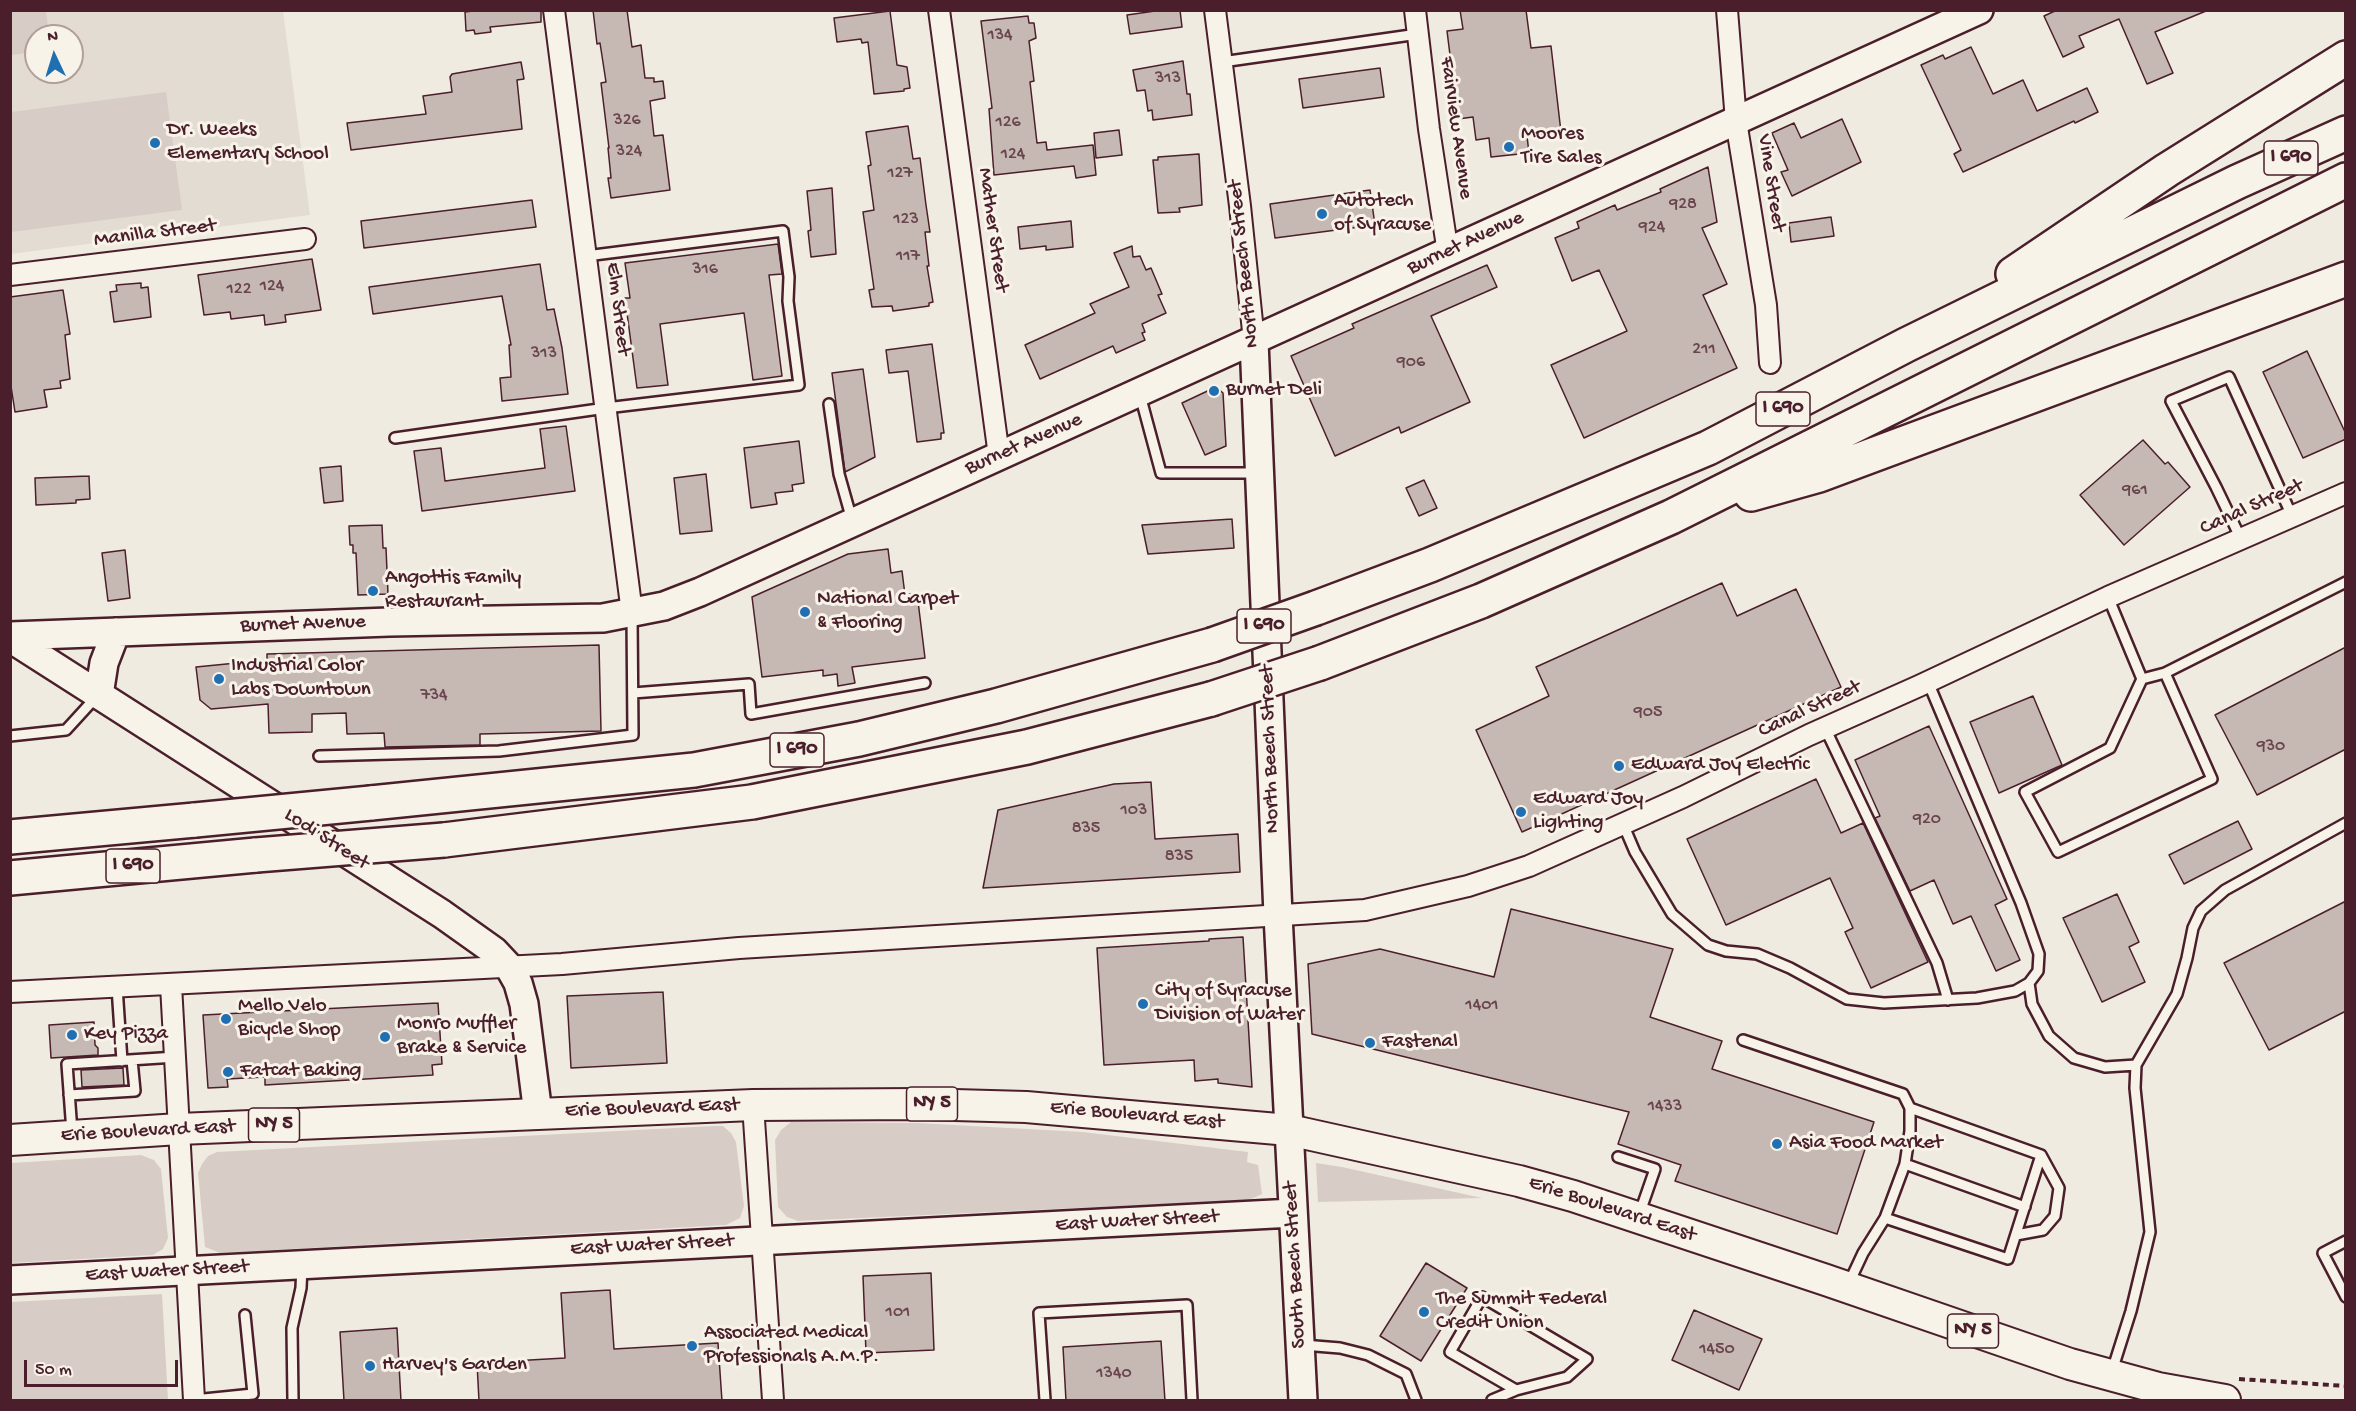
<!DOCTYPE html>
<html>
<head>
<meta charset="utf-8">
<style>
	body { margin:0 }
	#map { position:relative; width:2356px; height:1411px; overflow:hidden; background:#f0ebe0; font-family:"Gochi Hand",sans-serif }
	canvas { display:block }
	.frame { position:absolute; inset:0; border:12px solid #4a1f2b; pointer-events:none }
	.north { position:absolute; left:24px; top:24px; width:60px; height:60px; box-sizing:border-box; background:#f7f3e8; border:2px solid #b29e9c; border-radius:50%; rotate:356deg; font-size:16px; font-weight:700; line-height:24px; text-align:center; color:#4a1f2b }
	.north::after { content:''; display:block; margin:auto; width:21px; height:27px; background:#1f6fb2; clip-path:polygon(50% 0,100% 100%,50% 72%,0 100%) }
	.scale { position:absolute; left:24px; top:1360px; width:154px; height:27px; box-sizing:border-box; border:3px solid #4a1f2b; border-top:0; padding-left:8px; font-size:18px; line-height:21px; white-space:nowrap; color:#4a1f2b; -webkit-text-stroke:4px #f7f3e8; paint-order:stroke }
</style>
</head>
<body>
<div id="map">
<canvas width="2356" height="1411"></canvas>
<div class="frame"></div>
<div class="north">N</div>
<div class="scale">50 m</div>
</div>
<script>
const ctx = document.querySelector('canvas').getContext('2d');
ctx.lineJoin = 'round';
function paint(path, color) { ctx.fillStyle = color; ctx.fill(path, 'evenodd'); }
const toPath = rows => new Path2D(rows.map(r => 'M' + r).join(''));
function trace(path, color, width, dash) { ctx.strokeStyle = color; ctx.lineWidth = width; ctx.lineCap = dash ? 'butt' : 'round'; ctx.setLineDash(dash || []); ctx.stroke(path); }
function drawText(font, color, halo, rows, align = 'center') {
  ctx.font = font + ' "Gochi Hand",sans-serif'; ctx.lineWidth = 6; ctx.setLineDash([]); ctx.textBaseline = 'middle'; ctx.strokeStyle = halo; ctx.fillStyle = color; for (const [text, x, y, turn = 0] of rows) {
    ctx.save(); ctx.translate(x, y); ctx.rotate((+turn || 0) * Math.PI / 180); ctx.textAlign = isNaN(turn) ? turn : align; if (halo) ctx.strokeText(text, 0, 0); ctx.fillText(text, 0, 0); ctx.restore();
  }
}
const built = toPath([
	[10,11,283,11,310,215,11,254],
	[36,36,72,36,72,72,36,72]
]);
const green = toPath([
	[10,11,46,11,49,36,36,36,36,52,11,55],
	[166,92,182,210,11,232,11,112],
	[791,1122,917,1123,1083,1132,1248,1152,1247,1162,1258,1165,1262,1194,1249,1200,798,1221,787,1217,778,1207,775,1140,781,1130],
	[713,1126,723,1126,731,1133,736,1142,744,1206,740,1218,726,1225,220,1253,205,1247,198,1173,202,1164,208,1156,217,1152],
	[141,1155,154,1160,161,1169,168,1238,163,1249,153,1255,11,1263,11,1163],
	[1316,1163,1342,1167,1482,1198,1318,1202],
	[162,1294,168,1400,11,1400,11,1302]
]);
const building = toPath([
	[480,10,541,10,541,22,490,27,491,32,475,34,474,30,466,31,465,12,480,10],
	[593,10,627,10,632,47,641,45,645,78,654,78,654,82,663,81,665,98,650,101,654,136,663,135,670,190,611,198,608,178,611,178,608,148,609,148,601,83,606,82,600,43,597,44,593,10],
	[1162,10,1180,10,1182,27,1130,34,1127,15,1162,10],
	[1460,10,1526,10,1531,48,1551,46,1561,132,1527,136,1529,153,1491,157,1489,138,1476,140,1473,117,1458,119,1447,31,1463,29,1460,10],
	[2057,10,2206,10,2206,11,2155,32,2173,73,2147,84,2119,19,2079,36,2084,47,2063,57,2044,16,2057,10],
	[890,11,897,65,907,67,910,88,904,89,904,91,874,94,868,42,862,43,861,39,837,42,834,18,890,11],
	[1028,16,1029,23,1034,23,1036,38,1029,41,1034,81,1030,82,1037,143,1046,142,1047,150,1093,145,1096,175,1076,178,1074,166,994,175,989,109,992,108,981,21,1028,16],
	[1971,47,1993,94,2023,80,2037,111,2087,88,2098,112,2075,123,2074,121,1963,172,1954,154,1961,150,1921,65,1943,55,1945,59,1971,47],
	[1183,61,1187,94,1190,94,1192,115,1153,120,1152,110,1148,111,1145,90,1137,91,1133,70,1183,61],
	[521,62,524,79,517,80,522,129,351,150,347,123,426,114,423,96,452,92,450,77,452,74,521,62],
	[1380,68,1384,97,1303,108,1299,79,1380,68],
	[1842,119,1861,162,1792,196,1781,172,1788,170,1772,133,1794,123,1801,138,1842,119],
	[908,126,913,159,920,158,926,205,930,232,925,232,929,266,927,266,933,302,929,303,929,306,893,311,892,306,872,307,869,290,874,289,863,212,874,210,868,166,871,165,866,132,908,126],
	[1119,130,1122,155,1096,158,1094,133,1119,130],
	[1199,154,1202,205,1179,208,1180,212,1158,213,1153,160,1158,160,1158,157,1199,154],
	[1708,167,1717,222,1702,228,1727,284,1703,295,1737,368,1584,438,1551,365,1627,331,1599,270,1572,281,1555,238,1579,228,1577,222,1615,205,1617,210,1661,192,1660,189,1708,167],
	[832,188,836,254,811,257,808,231,811,230,807,191,832,188],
	[1370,190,1375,225,1275,238,1270,204,1370,190],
	[532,200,536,227,364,248,361,221,532,200],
	[1831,217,1834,236,1791,242,1789,223,1831,217],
	[1071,221,1073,247,1046,250,1046,246,1020,249,1018,227,1071,221],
	[778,244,782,274,769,275,782,376,753,380,744,313,660,324,668,385,637,388,625,298,630,298,625,263,778,244],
	[1132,246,1133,257,1140,256,1146,270,1151,268,1162,294,1158,295,1166,313,1142,324,1145,332,1142,333,1145,340,1116,353,1113,346,1040,379,1025,345,1095,313,1090,304,1129,287,1114,253,1132,246],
	[312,259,321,310,285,315,286,322,265,325,264,315,231,319,230,312,204,315,198,275,312,259],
	[540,264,547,310,554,309,562,348,568,394,502,401,500,378,511,377,509,345,511,345,502,296,373,314,369,287,540,264],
	[1487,265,1497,287,1431,316,1470,402,1401,433,1399,427,1335,456,1291,356,1354,328,1352,324,1487,265],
	[141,283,141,288,148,287,151,317,114,322,110,292,117,291,116,285,141,283],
	[63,290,70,334,65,335,70,379,60,381,61,388,44,390,47,407,15,412,10,380,10,297,63,290],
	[932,344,944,433,941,433,941,439,917,442,908,371,889,373,886,350,932,344],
	[2307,351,2346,434,2346,439,2303,458,2263,372,2307,351],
	[863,369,875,457,845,472,832,373,863,369],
	[1216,387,1223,393,1226,446,1205,455,1182,403,1216,387],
	[566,426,575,491,422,511,414,451,441,448,445,481,545,468,540,429,566,426],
	[2143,440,2165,464,2168,462,2190,487,2124,545,2080,495,2143,440],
	[799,441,804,483,792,485,793,491,775,493,777,504,751,508,744,448,799,441],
	[341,466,343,501,324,503,320,468,341,466],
	[706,474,712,531,680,534,674,478,706,474],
	[89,476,90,499,76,500,76,503,36,505,35,478,89,476],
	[1424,480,1437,508,1419,516,1406,488,1424,480],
	[1232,519,1234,548,1148,554,1142,525,1232,519],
	[382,525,383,548,386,548,388,594,358,595,356,553,353,553,353,545,350,545,349,526,382,525],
	[888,549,891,573,902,571,905,595,917,593,925,658,852,667,855,683,838,686,837,674,823,676,823,670,762,677,752,597,848,554,888,549],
	[125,550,130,598,108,601,102,553,125,550],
	[1722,583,1737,616,1796,589,1841,687,1522,832,1476,730,1549,696,1536,667,1722,583],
	[599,645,601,731,480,734,480,745,385,747,384,733,347,734,346,713,312,714,312,732,269,733,268,704,211,709,200,700,196,667,267,660,267,654,599,645],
	[2346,647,2346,749,2257,795,2215,715,2346,647],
	[2033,696,2062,765,1999,793,1970,722,2033,696],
	[1929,726,2007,899,1995,905,2020,960,1996,971,1971,916,1953,924,1934,880,1910,891,1875,818,1880,816,1855,760,1929,726],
	[1816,779,1841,833,1863,823,1928,962,1871,988,1845,932,1853,928,1830,878,1726,925,1687,839,1816,779],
	[1151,782,1155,839,1238,834,1240,872,983,888,998,810,1114,784,1151,782],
	[2238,821,2252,849,2184,884,2169,855,2238,821],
	[2117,894,2139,942,2129,947,2145,982,2102,1002,2063,918,2117,894],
	[2346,901,2346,1011,2269,1050,2224,963,2346,901],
	[1511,909,1673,949,1650,1017,1722,1041,1712,1069,1874,1122,1837,1234,1675,1181,1681,1165,1618,1144,1629,1112,1312,1034,1308,964,1380,949,1494,977,1511,909],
	[1243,937,1252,1087,1218,1083,1218,1079,1195,1081,1194,1060,1104,1065,1097,948,1209,941,1209,939,1243,937],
	[663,992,667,1063,571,1068,567,996,663,992],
	[438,1003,442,1064,432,1065,433,1075,265,1085,265,1077,227,1079,228,1087,208,1088,203,1015,438,1003],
	[94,1022,95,1045,98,1048,98,1055,51,1058,49,1025,94,1022],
	[123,1068,124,1085,82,1087,81,1070,123,1068],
	[1426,1263,1467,1288,1421,1361,1380,1336,1426,1263],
	[931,1273,934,1350,866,1353,863,1276,931,1273],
	[610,1290,614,1349,718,1343,722,1401,479,1401,477,1363,565,1358,561,1293,610,1290],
	[1694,1310,1762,1339,1739,1390,1672,1360,1694,1310],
	[397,1328,401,1401,344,1401,340,1332,397,1328],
	[1161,1341,1165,1401,1066,1401,1063,1347,1161,1341]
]);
const path = toPath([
	[2239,1379,2346,1386]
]);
const lane = toPath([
	[1222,62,1418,34],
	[1140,395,1161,473,1259,473],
	[829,404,839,474,852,520],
	[395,438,606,408,799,385,788,301,789,277,783,231,586,256],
	[2241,539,2216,487,2171,401,2229,377,2292,516],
	[2108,597,2142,679,2165,673,2346,582],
	[2142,679,2110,748,2025,792,2058,852,2212,779,2165,673],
	[633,693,749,684,751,714,925,683],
	[1825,728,1937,963,1948,1000],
	[10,736,66,730,98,695],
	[319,756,499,751,633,735,632,615],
	[1623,824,1635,852,1672,914,1708,945,1726,951,1757,954,1790,968,1847,999,1884,1003,1977,998,2015,991,2029,983,2038,971,2039,954,2021,903,1928,682],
	[2029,983,2032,1004,2049,1036,2074,1058,2105,1067,2136,1065],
	[117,987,122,1061],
	[1743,1040,1903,1094,1910,1108,1910,1131,1905,1164,1885,1218,1863,1253,1848,1285],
	[69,1095,135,1091,132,1060],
	[72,1132,67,1064,176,1057],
	[1618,1157,1655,1169,1639,1215],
	[1905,1164,2025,1207],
	[1885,1218,2008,1259,2041,1155,1910,1108],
	[2016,1235,2043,1230,2055,1216,2059,1188,2041,1155],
	[2346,1241,2323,1253,2346,1297],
	[1303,1345,1340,1348,1368,1355,1406,1374,1416,1400],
	[2112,1371,2131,1311,2150,1232,2135,1088,2136,1065,2177,994,2187,958,2193,928,2201,911,2225,890,2346,823],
	[194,1400,253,1394,245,1315],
	[293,1400,292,1328,301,1288,302,1266],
	[1045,1400,1039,1313,1187,1305,1192,1400],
	[1492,1400,1516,1390,1567,1377,1587,1359,1482,1297,1450,1352,1516,1390]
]);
const street = toPath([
	[554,10,632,613],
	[939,10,999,456],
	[1215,10,1240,206,1254,341],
	[1415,10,1429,129,1448,253],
	[1727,10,1736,121,1766,305,1770,363],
	[10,275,305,239],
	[171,985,194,1400],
	[10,992,562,964,739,948,1365,910,1468,886,1529,866,1683,797,1809,735,1919,686,2108,597,2346,493],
	[753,1105,773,1400]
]);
const secondary = toPath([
	[1254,341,1278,915,1303,1400],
	[10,636,389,622,603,618,664,606,700,592,999,456,1979,10],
	[10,638,442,914,494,951,509,967,518,983,524,1004,538,1114],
	[99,695,104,663,116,632],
	[10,1280,1293,1213]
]);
const primary = toPath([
	[10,1140,179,1129,753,1105,919,1104,1026,1107,1289,1130,1519,1181,1573,1196,1826,1280,2070,1364,2158,1388,2225,1400]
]);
const highway = toPath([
	[2013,274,2167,170,2346,58],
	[1751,494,1819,475,2346,279],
	[1316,608,1430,565,1708,448,1906,345,2237,182,2346,133],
	[1320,663,1481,601,1671,517,2346,180],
	[371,803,694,770,859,739,996,706,1212,645],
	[10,837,195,820],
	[444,840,752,802,1027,747,1211,699],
	[10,878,256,855]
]);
const highwayBridge = toPath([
	[1212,645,1316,608],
	[1211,699,1320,663],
	[195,820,371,803],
	[256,855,444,840]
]);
const markers = [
	[155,143,6,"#1f6fb2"],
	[1509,147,6,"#1f6fb2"],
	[1322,214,6,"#1f6fb2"],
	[1214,391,6,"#1f6fb2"],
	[373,591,6,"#1f6fb2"],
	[805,612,6,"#1f6fb2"],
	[219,679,6,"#1f6fb2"],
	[1619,766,6,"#1f6fb2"],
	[1521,812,6,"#1f6fb2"],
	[1143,1004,6,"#1f6fb2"],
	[226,1019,6,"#1f6fb2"],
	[72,1035,6,"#1f6fb2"],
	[385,1037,6,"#1f6fb2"],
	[1370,1043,6,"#1f6fb2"],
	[228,1072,6,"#1f6fb2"],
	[1777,1144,6,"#1f6fb2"],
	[1424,1312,6,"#1f6fb2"],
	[692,1346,6,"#1f6fb2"],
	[370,1366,6,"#1f6fb2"]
];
const numberNames = [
	["134",1000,36],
	["313",1168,79],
	["326",627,121],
	["126",1008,123],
	["324",629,152],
	["124",1013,155],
	["127",900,174],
	["928",1683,205],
	["123",906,220],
	["924",1652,228],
	["117",908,257],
	["316",705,270],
	["124",272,287],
	["122",239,290],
	["211",1704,350],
	["313",544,354],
	["906",1411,363],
	["961",2135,491],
	["734",434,696],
	["905",1648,713],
	["930",2271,747],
	["103",1134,811],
	["920",1927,820],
	["835",1086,829],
	["835",1179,857],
	["1401",1482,1006],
	["1433",1665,1107],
	["101",898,1313],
	["1450",1717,1350],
	["1340",1114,1374]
];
const shields = [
	[2291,158,54],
	[1783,409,54],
	[1264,626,54],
	[797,750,54],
	[133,866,54],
	[932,1104,51],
	[274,1125,51],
	[1973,1331,51]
];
const shieldNames = [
	["I 690",2291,158],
	["I 690",1783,409],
	["I 690",1264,626],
	["I 690",797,750],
	["I 690",133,866],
	["NY 5",932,1104],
	["NY 5",274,1125],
	["NY 5",1973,1331]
];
const streetNames = [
	["Fairview Avenue",1455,128,82],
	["Vine Street",1770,183,81],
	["Mather Street",992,230,82],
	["Manilla Street",155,234,-7],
	["Burnet Avenue",1466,244,-25],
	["North Beech Street",1245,264,-96],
	["Elm Street",617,309,83],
	["Burnet Avenue",1024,445,-24],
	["Canal Street",2252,508,-24],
	["Burnet Avenue",303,625,-2],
	["Canal Street",1810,710,-25],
	["North Beech Street",1271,749,-92],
	["Lodi Street",326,840,33],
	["Erie Boulevard East",652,1109,-2],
	["Erie Boulevard East",1137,1116,5],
	["Erie Boulevard East",148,1132,-3],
	["Erie Boulevard East",1612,1210,18],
	["East Water Street",1137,1222,-3],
	["East Water Street",652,1246,-3],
	["South Beech Street",1296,1265,-93],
	["East Water Street",167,1272,-3]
];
const poiNames = [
	["Dr. Weeks",167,131],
	["Elementary School",167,155],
	["Moores",1521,135],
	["Tire Sales",1521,159],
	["Autotech",1334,202],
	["of Syracuse",1334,226],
	["Burnet Deli",1226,391],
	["Angottis Family",385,579],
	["Restaurant",385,603],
	["National Carpet",817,600],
	["& Flooring",817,624],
	["Industrial Color",231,667],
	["Labs Downtown",231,691],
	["Edward Joy Electric",1631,766],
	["Edward Joy",1533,800],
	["Lighting",1533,824],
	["City of Syracuse",1155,992],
	["Division of Water",1155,1016],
	["Mello Velo",238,1007],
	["Bicycle Shop",238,1031],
	["Monro Muffler",397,1025],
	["Brake & Service",397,1049],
	["Key Pizza",84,1035],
	["Fastenal",1382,1043],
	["Fatcat Baking",240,1072],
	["Asia Food Market",1789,1144],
	["The Summit Federal",1436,1300],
	["Credit Union",1436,1324],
	["Associated Medical",704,1334],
	["Professionals A.M.P.",704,1358],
	["Harvey's Garden",382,1366]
];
paint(built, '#e3dcd2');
paint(green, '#d8cdc6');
paint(building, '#c6b8b3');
trace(building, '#4a1f2b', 1.5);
trace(lane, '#4a1f2b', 14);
trace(street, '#4a1f2b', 24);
trace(secondary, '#4a1f2b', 32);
trace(primary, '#4a1f2b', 34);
trace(highway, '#4a1f2b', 38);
trace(path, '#4a1f2b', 4, [6, 4.5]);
trace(lane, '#f7f3e8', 9);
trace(street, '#f7f3e8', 20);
trace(secondary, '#f7f3e8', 27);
trace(primary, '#f7f3e8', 30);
trace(highway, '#f7f3e8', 33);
trace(highwayBridge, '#4a1f2b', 38, []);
trace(highwayBridge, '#f7f3e8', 33);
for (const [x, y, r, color] of markers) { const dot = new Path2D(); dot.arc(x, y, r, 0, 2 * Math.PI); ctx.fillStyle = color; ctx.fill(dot); trace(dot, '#f7f3e8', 2); }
drawText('18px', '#69454d', null, numberNames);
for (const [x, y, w] of shields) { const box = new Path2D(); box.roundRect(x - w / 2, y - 17, w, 34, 4.5); ctx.fillStyle = '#f7f3e8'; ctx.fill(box); trace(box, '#4a1f2b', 1.5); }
drawText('bold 20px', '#4a1f2b', null, shieldNames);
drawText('21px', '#4a1f2b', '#f7f3e8', streetNames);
drawText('21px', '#4a1f2b', '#f7f3e8', poiNames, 'left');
</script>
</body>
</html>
